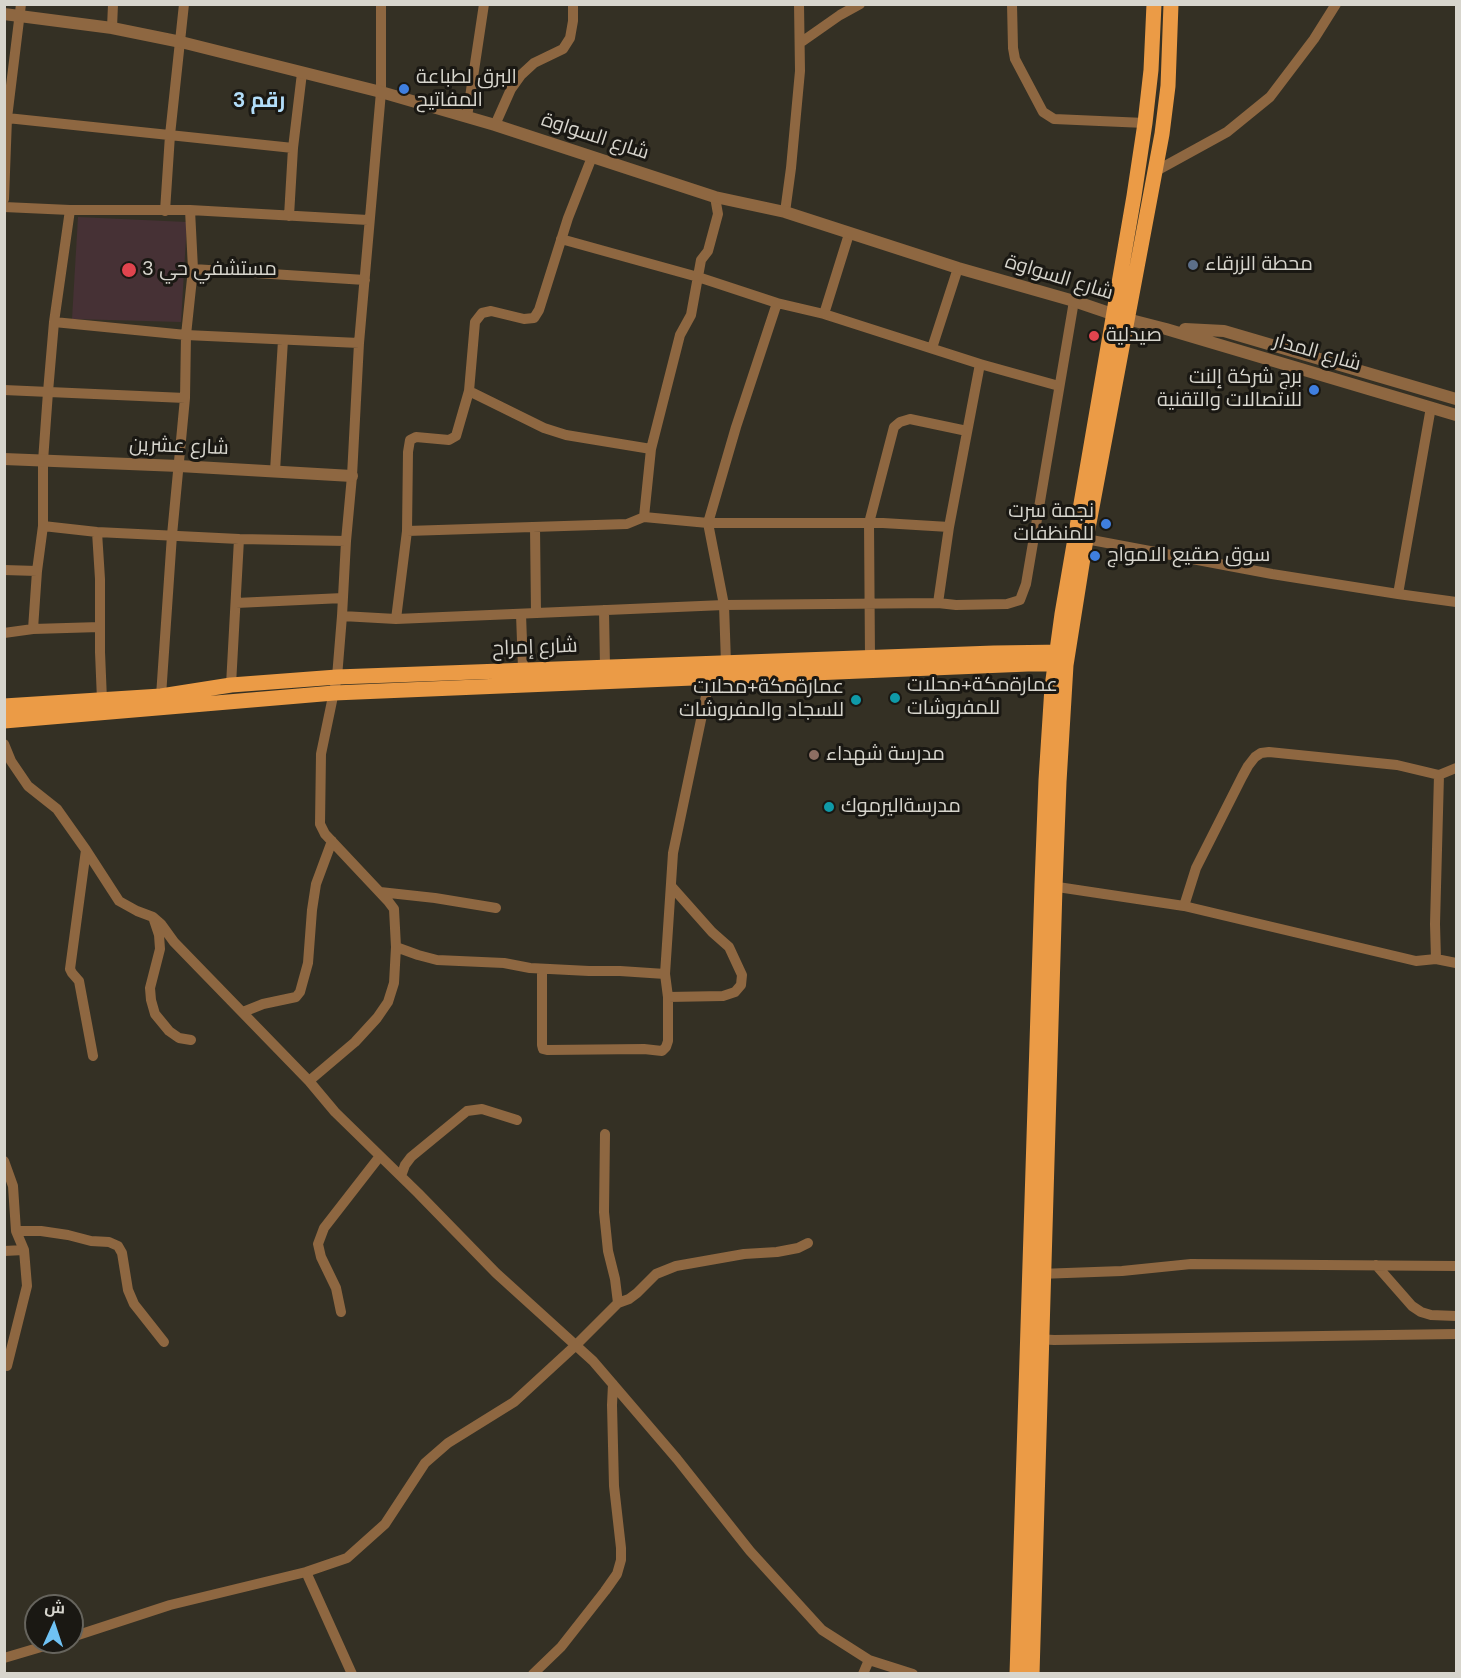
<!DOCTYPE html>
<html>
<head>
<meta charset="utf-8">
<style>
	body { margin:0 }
	#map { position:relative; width:1461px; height:1678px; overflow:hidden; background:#343024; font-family:"DM Sans",Cairo,sans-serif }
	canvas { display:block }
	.frame { position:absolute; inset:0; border:6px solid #d7d5cd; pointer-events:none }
	.north { position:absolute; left:24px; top:1594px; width:60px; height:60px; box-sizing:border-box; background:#1a1813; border:2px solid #66645d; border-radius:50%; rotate:3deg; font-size:16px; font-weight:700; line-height:24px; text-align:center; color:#d7d5cd }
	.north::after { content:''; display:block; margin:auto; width:21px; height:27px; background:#6fc2f4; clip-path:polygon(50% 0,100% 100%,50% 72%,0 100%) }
</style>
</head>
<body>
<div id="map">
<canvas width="1461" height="1678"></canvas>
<div class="frame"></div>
<div class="north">ش</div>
</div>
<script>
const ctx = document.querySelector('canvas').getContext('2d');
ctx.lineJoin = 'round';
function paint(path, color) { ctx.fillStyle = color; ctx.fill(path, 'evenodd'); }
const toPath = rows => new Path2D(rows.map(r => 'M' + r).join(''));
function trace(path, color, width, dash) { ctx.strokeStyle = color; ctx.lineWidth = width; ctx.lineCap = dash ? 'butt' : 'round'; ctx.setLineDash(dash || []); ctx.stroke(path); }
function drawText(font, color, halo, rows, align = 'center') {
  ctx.font = font + ' "DM Sans",Cairo,sans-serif'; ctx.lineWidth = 6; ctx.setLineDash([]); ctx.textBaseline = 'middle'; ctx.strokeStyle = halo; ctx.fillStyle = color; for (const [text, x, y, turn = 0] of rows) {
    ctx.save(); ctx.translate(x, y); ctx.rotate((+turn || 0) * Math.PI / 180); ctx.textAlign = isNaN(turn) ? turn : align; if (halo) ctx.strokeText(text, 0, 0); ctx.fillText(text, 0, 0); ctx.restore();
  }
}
const medical = toPath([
	[78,217,187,222,181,322,72,319]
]);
const minor = toPath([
	[1012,4,1013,48,1015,59,1043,112,1054,119,1145,123],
	[112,28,113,4],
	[800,43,840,15,860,4],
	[467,117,484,4],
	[7,118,293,148],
	[495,125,511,89,521,75,534,63,563,49,570,38,573,21,573,4],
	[1156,171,1227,132,1270,97,1314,39,1336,4],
	[4,199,7,118,21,4],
	[4,207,70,210,190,210,368,220],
	[165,211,170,135,184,4],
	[785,212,791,168,800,71,799,4],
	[289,216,293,148,302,73],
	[561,239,698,277,777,303,824,314,980,364,1059,386],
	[193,269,365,280],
	[824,314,849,234],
	[54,322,186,335,359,343],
	[932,348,958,268],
	[4,390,185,398],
	[469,391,544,428,566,435,651,449],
	[275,471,283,340],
	[644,517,651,449,680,335,691,315,701,260,708,251,718,214,715,197],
	[43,526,97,532,239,539,346,541],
	[535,527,536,613],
	[407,531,408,452,410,440,416,437,449,440,456,436,469,391,475,322,482,313,491,311,524,319,534,318,539,310,568,218,592,157],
	[97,532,100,579,100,652,102,700],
	[1086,539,1272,574,1398,594,1456,602],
	[4,570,37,571],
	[1398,594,1431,407],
	[236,603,343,598],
	[938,603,949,527,980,364],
	[604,610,605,667],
	[521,614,523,669],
	[342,616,396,619,724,605,938,603,956,605,1007,604,1020,600,1026,584,1074,301],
	[396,619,407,531,627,524,644,517,708,523,883,523,949,527],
	[33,629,37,571,43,526,43,461,48,392,54,322,70,210],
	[4,633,33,629,100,627],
	[870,658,869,523,894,427,900,422,910,419,967,431],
	[726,663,724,605,708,523,736,427,777,303],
	[231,685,239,539],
	[161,696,172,535,185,398,186,335,193,269,190,210],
	[4,744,11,761,28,786,57,809,86,850,119,901,137,911,153,917,161,924,174,942,309,1081,335,1112,418,1193,496,1273,593,1361,677,1459,750,1551,822,1630,869,1660,913,1674],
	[86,850,70,969,72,973,79,981,93,1056],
	[1051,886,1184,906,1416,961,1436,959,1456,963],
	[380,892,435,898,496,908],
	[1184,906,1196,868,1242,777,1248,766,1255,757,1261,753,1269,752,1397,765,1439,775],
	[154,920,159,935,160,949,150,988,151,1000,155,1014,169,1031,179,1038,191,1040],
	[396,947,418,955,437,960,504,963,530,968,589,971,620,971,665,974],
	[1436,959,1435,924,1439,775,1456,768],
	[542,969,542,1045,543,1049,547,1050,644,1049,662,1051,666,1047,668,1041,668,997,665,974,673,853,710,677],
	[668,997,723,996,735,992,741,985,742,975,729,947,712,932,672,887],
	[243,1012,263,1004,296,997,300,992,308,963,312,910,316,884,332,841],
	[309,1081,355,1042,377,1018,388,1002,394,983,396,947,394,909,388,901,325,834,320,824,321,754,337,677,342,616,346,541,352,476,359,343,381,92,381,4],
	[4,1161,13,1186,16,1231,24,1250,27,1286,7,1366],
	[401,1176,405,1165,411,1157,467,1111,482,1109,517,1120],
	[16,1231,41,1231,68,1235,91,1241,109,1242,118,1246,122,1253,128,1290,134,1304,164,1342],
	[4,1251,24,1250],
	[1376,1265,1412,1306,1421,1312,1431,1315,1456,1316],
	[1039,1274,1122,1271,1191,1264,1456,1266],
	[618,1303,629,1299,637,1293,656,1274,676,1266,744,1254,777,1252,798,1248,808,1243],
	[341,1312,336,1288,321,1257,318,1244,324,1228,380,1156],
	[1037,1339,1054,1340,1456,1334],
	[306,1572,352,1674],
	[72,1637,170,1605,306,1572,347,1558,385,1524,425,1463,448,1443,514,1402,576,1345,618,1303,615,1279,608,1251,604,1212,605,1134],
	[4,1658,58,1642],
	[533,1674,561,1647,605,1591,617,1574,621,1560,621,1548,614,1486,612,1405,613,1384],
	[863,1674,869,1660]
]);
const tertiary = toPath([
	[4,14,112,28,181,42,381,92,495,125,715,197,785,212,958,268,1074,301,1127,319,1166,329,1456,415],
	[1185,329,1224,331,1456,399],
	[4,459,179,466,352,476]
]);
const primary = toPath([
	[4,706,161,696,231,685,337,677,994,653,1064,652],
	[4,721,334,693,1028,664,1065,664],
	[1017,1674,1042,885,1046,780,1052,687,1062,614,1134,196,1145,123,1151,70,1154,4],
	[1032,1674,1055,887,1059,782,1066,665,1086,539,1162,134,1168,86,1171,4]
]);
const markers = [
	[404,89,6,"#3f7fe0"],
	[1193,265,6,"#5c6f8a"],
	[129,270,8,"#e0444e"],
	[1094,336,6,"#e0444e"],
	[1314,390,6,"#3f7fe0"],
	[1106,524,6,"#3f7fe0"],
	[1095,556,6,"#3f7fe0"],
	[895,698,6,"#0f9aa8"],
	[856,700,6,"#0f9aa8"],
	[814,755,6,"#8d6e63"],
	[829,807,6,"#0f9aa8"]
];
const poiNames = [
	["البرق لطباعة",416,78],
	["المفاتيح",416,101],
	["محطة الزرقاء",1205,265],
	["مستشفي حي 3",142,270],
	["صيدلية",1106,336],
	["برج شركة إلنت",1302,378,"right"],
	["للاتصالات والتقنية",1302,401,"right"],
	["نجمة سرت",1094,512,"right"],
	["للمنظفات",1094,535,"right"],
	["سوق صقيع الامواج",1107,556],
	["عمارةمكة+محلات",907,686],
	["للمفروشات",907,709],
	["عمارةمكة+محلات",844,688,"right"],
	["للسجاد والمفروشات",844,711,"right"],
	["مدرسة شهداء",826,755],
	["مدرسةاليرموك",841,807]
];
const streetNames = [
	["شارع السواوة",595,137,18],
	["شارع السواوة",1059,278,17],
	["شارع المدار",1317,353,16],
	["شارع عشرين",179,447,2],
	["شارع إمراح",535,648,-2]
];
const neighbourhoodNames = [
	["رقم 3",259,101]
];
paint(medical, '#463135');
trace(minor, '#8e6741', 10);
trace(tertiary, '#8e6741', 12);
trace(primary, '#eb9b46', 15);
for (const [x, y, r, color] of markers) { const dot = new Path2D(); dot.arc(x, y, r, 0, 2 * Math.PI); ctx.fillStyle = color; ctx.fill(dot); trace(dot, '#1a1813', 2); }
drawText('20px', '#d7d5cd', '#1a1813', poiNames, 'left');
drawText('20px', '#d7d5cd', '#1a1813', streetNames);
drawText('bold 21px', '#b2ddf9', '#1a1813', neighbourhoodNames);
</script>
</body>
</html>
